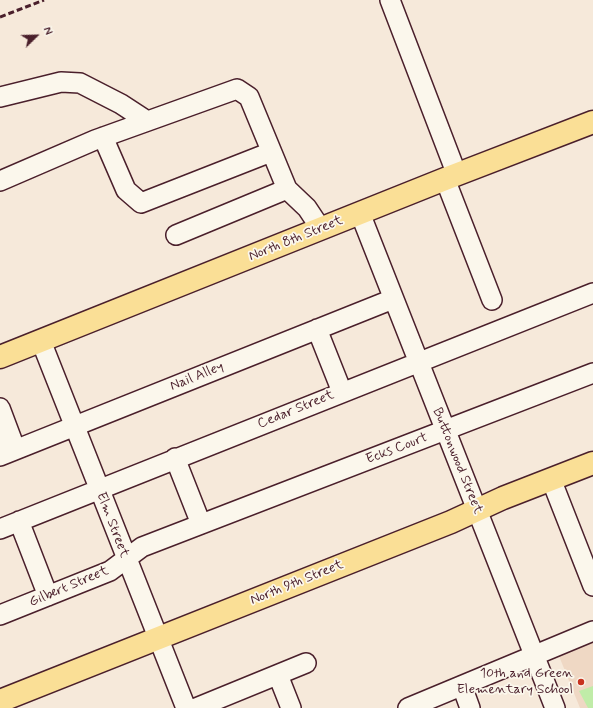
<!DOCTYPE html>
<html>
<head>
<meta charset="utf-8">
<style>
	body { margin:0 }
	#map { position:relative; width:593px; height:708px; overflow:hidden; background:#f6e9da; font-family:Mynerve,sans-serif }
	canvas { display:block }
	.north { position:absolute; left:16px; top:16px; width:40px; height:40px; -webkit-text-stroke:3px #fbf7ec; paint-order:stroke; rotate:67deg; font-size:11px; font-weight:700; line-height:16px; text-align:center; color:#4a1f2b }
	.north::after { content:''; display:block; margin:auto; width:14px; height:18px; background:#4a1f2b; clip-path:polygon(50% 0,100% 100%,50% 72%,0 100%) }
</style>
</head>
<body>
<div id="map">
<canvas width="593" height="708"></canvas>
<div class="north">N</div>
</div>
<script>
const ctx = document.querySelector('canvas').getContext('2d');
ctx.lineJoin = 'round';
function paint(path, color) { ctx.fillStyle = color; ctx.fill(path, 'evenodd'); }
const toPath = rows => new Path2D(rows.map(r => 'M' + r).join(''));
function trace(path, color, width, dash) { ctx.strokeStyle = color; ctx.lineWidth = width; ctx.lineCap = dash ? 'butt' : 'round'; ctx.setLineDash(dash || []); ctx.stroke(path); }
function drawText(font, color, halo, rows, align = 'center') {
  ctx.font = font + ' Mynerve,sans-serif'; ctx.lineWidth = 3.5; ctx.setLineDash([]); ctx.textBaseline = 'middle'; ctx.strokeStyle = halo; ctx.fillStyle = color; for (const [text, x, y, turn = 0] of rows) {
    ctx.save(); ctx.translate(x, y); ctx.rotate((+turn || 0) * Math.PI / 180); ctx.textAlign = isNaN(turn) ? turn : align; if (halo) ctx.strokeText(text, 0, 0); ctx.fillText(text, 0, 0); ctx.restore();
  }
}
const built = toPath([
	[593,642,593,708,580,708,559,656]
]);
const green = toPath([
	[593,686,593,708,588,708,579,691]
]);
const minor = toPath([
	[390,0,457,175],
	[0,97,61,82,80,83,121,104,147,121],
	[103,137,126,190,141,203,271,152],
	[445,179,492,300],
	[0,181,95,140,237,89,249,97,287,189],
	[360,213,555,708],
	[176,235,287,189,307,208,321,229],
	[317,329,342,392],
	[41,341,186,708],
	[0,408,12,440,0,445],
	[0,456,393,299],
	[175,458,201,524],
	[551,479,593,586],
	[19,521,48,596],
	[0,529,593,293],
	[0,615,110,571,142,547,593,373],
	[278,675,291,708],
	[462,686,470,708],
	[196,708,306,663],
	[408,708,593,631]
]);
const major = toPath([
	[0,357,445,179,593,122],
	[0,701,451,522,503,498,593,463]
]);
const rail = toPath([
	[0,17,44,0]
]);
const markers = [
	[581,682,4,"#c8321e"]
];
const streetNames = [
	["North 8th Street",296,239,-22],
	["Nail Alley",197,377,-22],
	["Cedar Street",296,410,-22],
	["Ecks Court",397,449,-21],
	["Buttonwood Street",457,461,68],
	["Elm Street",112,525,69],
	["North 9th Street",297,583,-22],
	["Gilbert Street",69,587,-23]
];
const poiNames = [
	["10th and Green",573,674],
	["Elementary School",573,690]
];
paint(built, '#efd8c4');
paint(green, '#c0eca8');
trace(minor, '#4a1f2b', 22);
trace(major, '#4a1f2b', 25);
trace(minor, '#fbf7ec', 19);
trace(major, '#fadf96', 22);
trace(rail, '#4a1f2b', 3, [6, 3]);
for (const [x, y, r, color] of markers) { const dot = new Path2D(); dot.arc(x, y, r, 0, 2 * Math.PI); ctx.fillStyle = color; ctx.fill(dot); trace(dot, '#fbf7ec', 1.5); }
drawText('14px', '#4a1f2b', '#fbf7ec', streetNames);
drawText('14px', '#4a1f2b', '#fbf7ec', poiNames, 'right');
</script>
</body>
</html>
